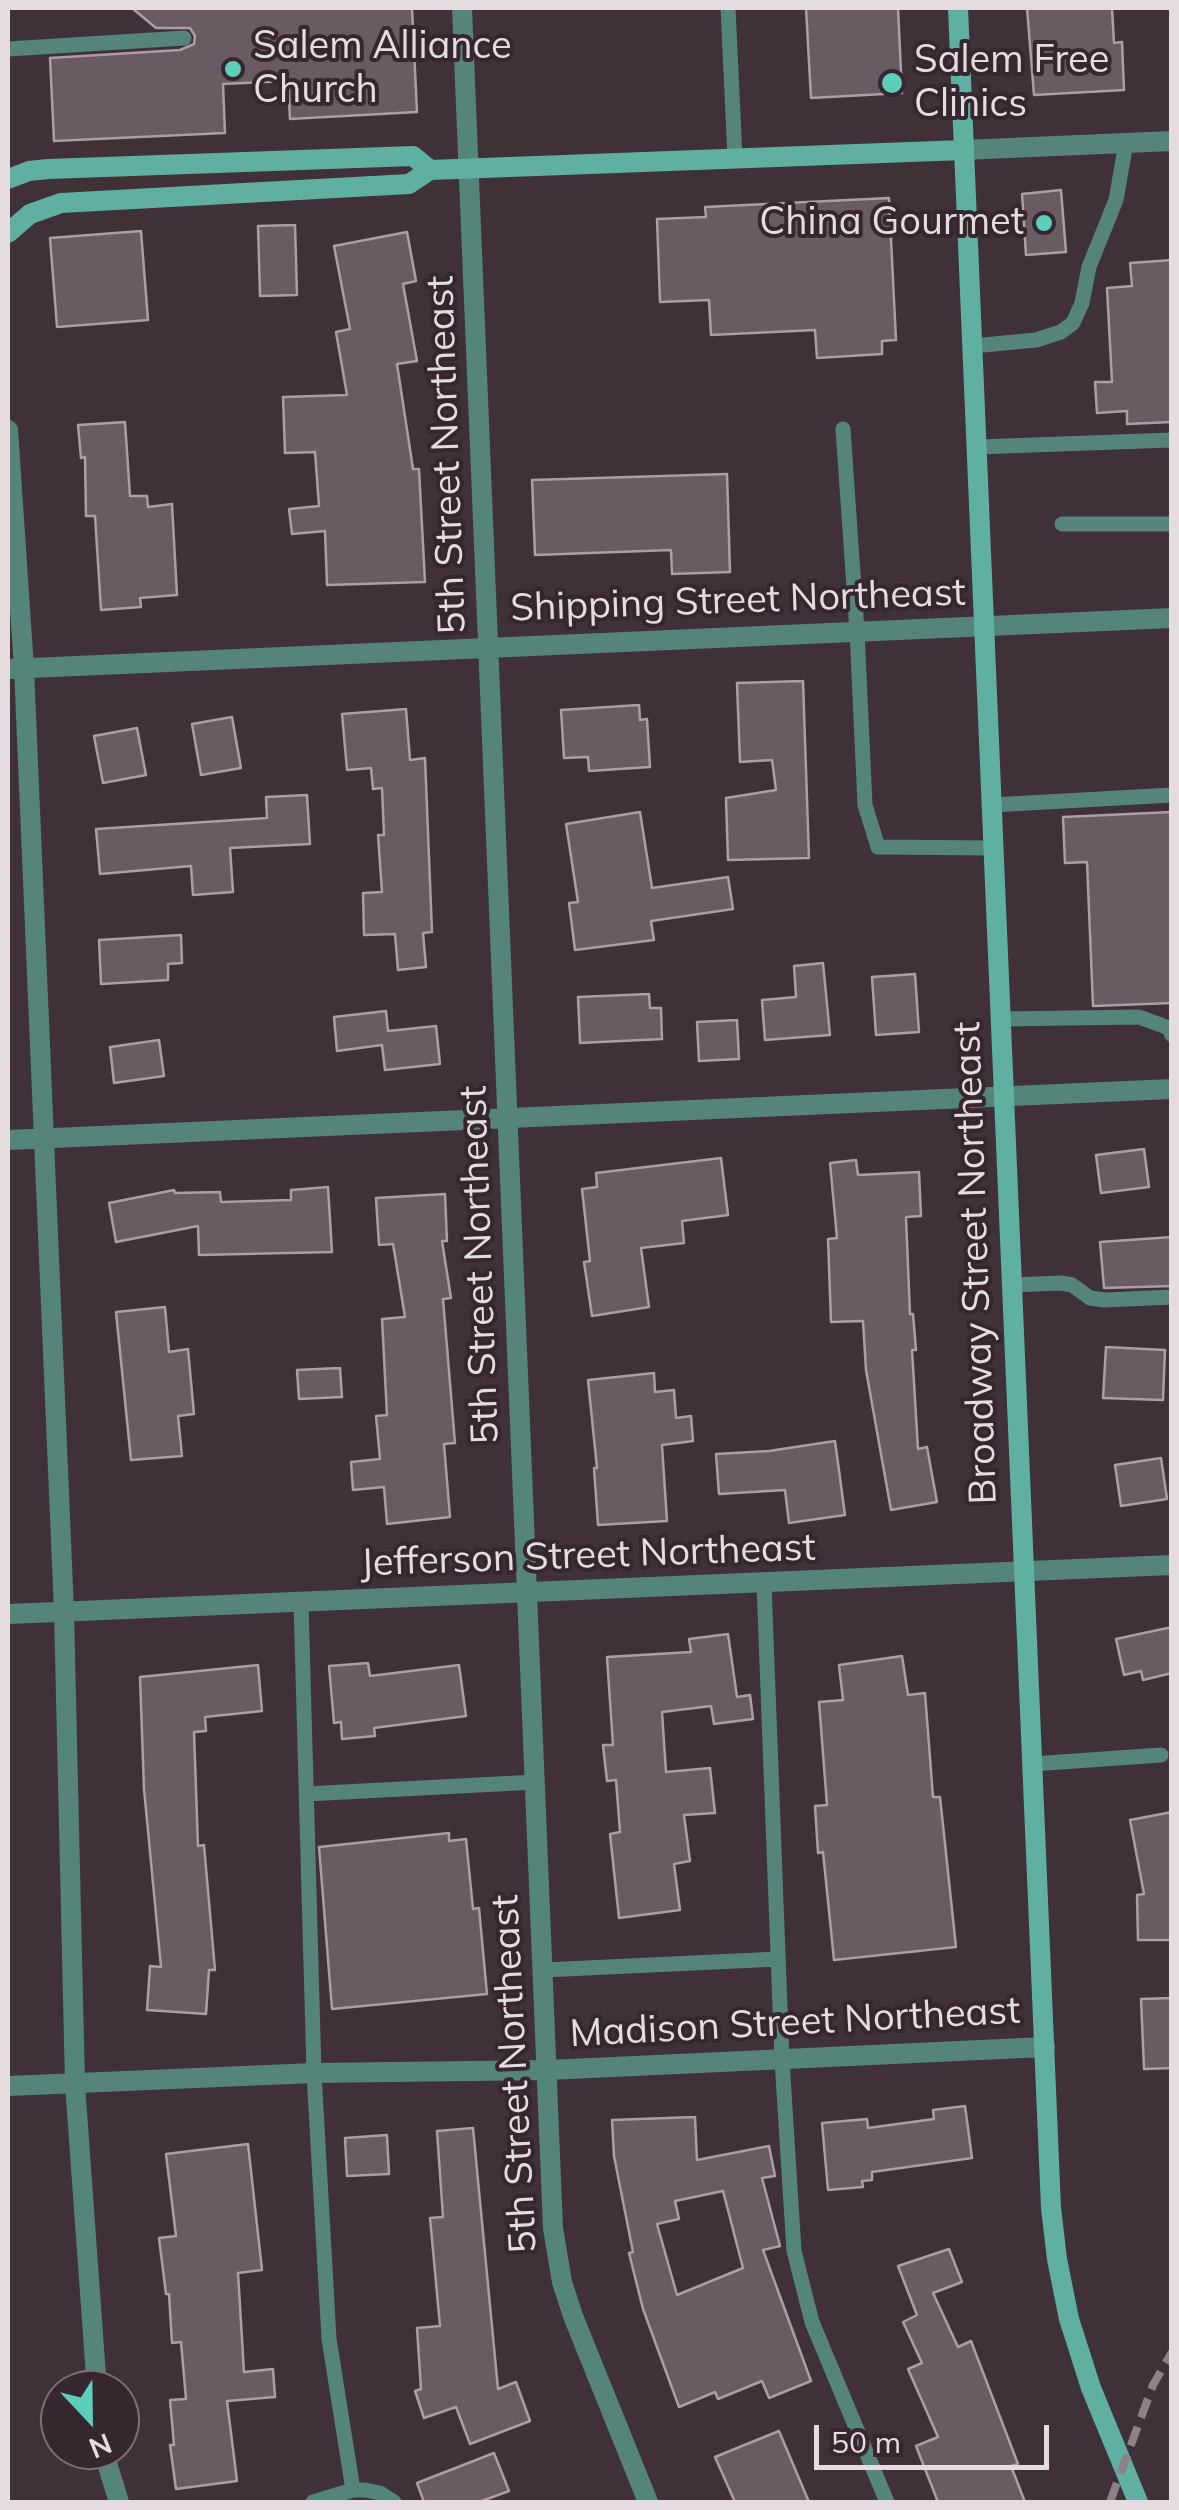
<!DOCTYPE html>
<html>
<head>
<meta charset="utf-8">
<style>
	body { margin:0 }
	#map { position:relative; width:1179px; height:2510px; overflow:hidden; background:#3f3137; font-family:Mulish,sans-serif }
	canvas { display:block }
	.frame { position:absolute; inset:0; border:10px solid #e5dcdf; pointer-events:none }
	.north { position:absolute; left:40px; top:2370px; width:100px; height:100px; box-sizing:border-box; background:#35272d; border:2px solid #7b6f74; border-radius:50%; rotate:158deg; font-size:28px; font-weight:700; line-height:40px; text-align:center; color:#e5dcdf }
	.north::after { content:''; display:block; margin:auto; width:35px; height:45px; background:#5dceb9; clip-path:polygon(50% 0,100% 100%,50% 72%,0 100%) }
	.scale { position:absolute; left:814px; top:2425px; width:235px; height:45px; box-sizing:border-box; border:5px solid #e5dcdf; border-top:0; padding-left:12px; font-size:30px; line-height:35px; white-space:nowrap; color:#e5dcdf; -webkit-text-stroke:8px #35272d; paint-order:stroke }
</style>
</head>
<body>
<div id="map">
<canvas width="1179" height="2510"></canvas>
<div class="frame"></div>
<div class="north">N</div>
<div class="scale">50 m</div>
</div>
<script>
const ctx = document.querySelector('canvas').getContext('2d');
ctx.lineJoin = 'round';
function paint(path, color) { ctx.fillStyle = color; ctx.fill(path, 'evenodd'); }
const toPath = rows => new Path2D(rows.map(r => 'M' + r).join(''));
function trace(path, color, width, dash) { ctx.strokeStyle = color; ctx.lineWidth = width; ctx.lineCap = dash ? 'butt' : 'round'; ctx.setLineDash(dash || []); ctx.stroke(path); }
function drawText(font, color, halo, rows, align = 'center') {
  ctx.font = font + ' Mulish,sans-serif'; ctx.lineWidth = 8; ctx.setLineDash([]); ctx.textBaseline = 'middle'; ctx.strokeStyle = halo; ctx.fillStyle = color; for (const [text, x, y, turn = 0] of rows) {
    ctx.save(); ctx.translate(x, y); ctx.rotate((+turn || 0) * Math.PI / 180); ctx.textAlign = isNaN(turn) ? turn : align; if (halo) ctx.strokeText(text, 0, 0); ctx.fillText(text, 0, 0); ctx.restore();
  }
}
const building = toPath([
	[132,8,412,8,417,112,290,119,288,81,223,84,225,133,54,141,50,58,180,50,194,44,195,36,190,28,156,28,132,8],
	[806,8,898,8,902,93,811,98,806,8],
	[1027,8,1112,8,1114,43,1122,42,1124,90,1034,95,1027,8],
	[1061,190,1066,252,1026,255,1022,194,1061,190],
	[889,198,896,340,882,341,882,354,817,358,815,330,711,335,709,300,660,302,657,219,706,217,705,207,889,198],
	[295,225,297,295,260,296,258,226,295,225],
	[141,231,148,320,57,327,50,238,141,231],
	[407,232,416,281,403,284,417,361,397,364,413,469,419,469,425,582,327,585,325,531,292,534,289,509,319,506,315,452,285,453,283,397,347,395,336,332,350,329,334,246,407,232],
	[1172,260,1172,422,1127,424,1127,411,1097,413,1095,382,1112,382,1107,288,1132,286,1130,263,1172,260],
	[125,422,130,496,147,496,148,507,172,504,177,595,140,598,141,607,101,610,95,516,86,516,85,457,81,458,78,425,125,422],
	[727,474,730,572,672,574,671,550,535,555,532,480,727,474],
	[803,681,809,858,728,860,726,798,776,790,772,760,740,762,737,683,803,681],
	[639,705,640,720,647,719,650,767,589,771,588,757,564,758,561,710,639,705],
	[406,709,410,760,425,758,432,932,423,933,426,967,398,970,395,934,364,935,363,893,382,892,378,835,384,835,382,788,373,789,371,768,347,770,342,714,406,709],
	[232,717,241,768,201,775,192,724,232,717],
	[137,728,146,775,103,783,94,736,137,728],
	[307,795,310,844,230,848,233,892,193,895,191,866,100,874,96,829,267,818,266,797,307,795],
	[640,812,652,888,728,877,733,909,651,921,654,940,575,950,569,903,578,902,566,824,640,812],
	[1172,812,1172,1003,1093,1006,1087,862,1065,863,1063,817,1172,812],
	[181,935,182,963,168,964,168,980,101,984,99,940,181,935],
	[823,963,830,1035,765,1040,762,1000,796,997,794,966,823,963],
	[915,974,919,1032,876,1035,872,977,915,974],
	[649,994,650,1008,661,1008,662,1039,580,1043,578,997,649,994],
	[386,1011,388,1031,436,1026,440,1064,385,1070,382,1045,337,1051,334,1017,386,1011],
	[737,1020,739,1059,699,1061,697,1022,737,1020],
	[159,1040,164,1076,114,1083,110,1047,159,1040],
	[1144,1149,1149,1187,1101,1193,1096,1155,1144,1149],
	[721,1158,728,1215,682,1221,684,1243,641,1248,649,1307,592,1316,584,1262,590,1261,582,1189,597,1187,596,1173,721,1158],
	[856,1160,858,1175,919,1172,921,1216,906,1217,910,1314,913,1314,916,1350,912,1350,918,1449,927,1447,937,1502,891,1510,866,1370,863,1321,831,1322,828,1239,837,1238,830,1163,856,1160],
	[328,1187,332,1252,199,1255,198,1226,116,1242,109,1203,174,1190,175,1193,220,1192,221,1202,291,1200,291,1190,328,1187],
	[445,1194,447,1241,442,1241,451,1298,443,1299,455,1443,444,1444,450,1517,387,1524,384,1487,353,1490,351,1462,380,1459,376,1416,387,1415,382,1319,405,1317,393,1244,379,1245,376,1198,445,1194],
	[1172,1237,1172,1286,1104,1288,1100,1242,1172,1237],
	[165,1307,169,1352,188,1349,194,1414,178,1416,182,1456,131,1460,116,1312,165,1307],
	[1106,1347,1165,1350,1163,1400,1103,1398,1106,1347],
	[340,1368,342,1397,299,1399,297,1370,340,1368],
	[654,1373,655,1392,674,1390,676,1418,691,1416,693,1441,662,1445,667,1521,598,1525,594,1468,597,1468,588,1380,654,1373],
	[835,1441,845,1515,789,1523,785,1490,719,1494,716,1454,769,1451,835,1441],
	[1161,1458,1167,1499,1121,1506,1115,1465,1161,1458],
	[1172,1627,1172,1673,1143,1680,1141,1671,1124,1675,1116,1639,1172,1627],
	[728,1634,737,1697,750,1695,753,1719,714,1724,711,1706,662,1712,666,1772,710,1768,715,1813,684,1815,690,1861,674,1864,680,1910,619,1918,610,1834,620,1832,616,1780,607,1781,603,1745,613,1745,607,1657,691,1652,689,1639,728,1634],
	[902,1656,908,1695,925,1693,933,1797,940,1797,956,1947,834,1960,823,1852,818,1853,815,1806,827,1805,819,1702,843,1700,839,1665,902,1656],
	[368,1663,370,1676,459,1665,466,1716,374,1728,375,1736,342,1739,341,1722,334,1723,329,1666,368,1663],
	[258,1665,262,1711,205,1717,206,1731,194,1732,198,1846,204,1845,215,1970,209,1970,206,2014,147,2010,150,1966,161,1967,144,1789,140,1677,258,1665],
	[1172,1812,1172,1940,1138,1940,1137,1895,1144,1894,1130,1820,1172,1812],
	[449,1833,449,1841,466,1839,473,1909,479,1908,487,1994,332,2009,319,1847,449,1833],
	[1172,1998,1172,2068,1144,2069,1141,1999,1172,1998],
	[965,2106,972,2158,872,2172,872,2180,862,2181,863,2187,828,2190,822,2123,867,2119,868,2128,934,2119,933,2110,965,2106],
	[695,2117,697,2160,769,2146,775,2176,762,2178,780,2246,763,2250,811,2381,769,2398,762,2381,718,2399,715,2392,679,2407,643,2309,629,2253,633,2252,614,2156,612,2120,695,2117],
	[723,2191,743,2268,677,2295,657,2224,679,2219,675,2201,723,2191],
	[473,2128,498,2389,516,2382,530,2421,470,2444,456,2407,424,2418,415,2391,421,2389,417,2328,440,2326,430,2218,443,2217,437,2131,473,2128],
	[387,2135,389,2174,347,2176,345,2138,387,2135],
	[248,2144,262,2270,238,2273,244,2372,273,2369,275,2397,227,2401,237,2481,176,2489,170,2445,174,2445,170,2400,186,2399,181,2342,172,2343,169,2294,166,2294,159,2238,176,2236,166,2154,248,2144],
	[949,2249,962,2282,933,2293,958,2347,971,2341,1018,2464,1011,2466,1025,2502,938,2502,916,2446,938,2437,908,2369,922,2363,903,2322,917,2315,898,2266,949,2249],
	[779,2431,809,2502,735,2502,715,2457,779,2431],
	[494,2453,509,2491,479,2502,424,2502,417,2483,494,2453]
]);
const lane = toPath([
	[728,8,735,158],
	[8,49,184,38],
	[972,346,1036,340,1061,332,1073,323,1082,303,1089,267,1116,200,1126,143],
	[843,429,857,631,865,805,878,847,994,848],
	[977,447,1172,440],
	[1062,524,1172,524],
	[992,805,1172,795],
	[1001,1019,1139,1017,1169,1028,1172,1035],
	[1012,1285,1061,1283,1072,1285,1090,1298,1105,1300,1172,1297],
	[764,1584,782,2060,794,2251,812,2322,887,2502],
	[301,1602,314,2073,329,2339,353,2490],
	[1032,1764,1161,1755],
	[306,1794,536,1782],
	[544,1970,778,1959],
	[313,2502,353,2490,365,2490,380,2493,394,2502]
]);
const street = toPath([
	[462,8,553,2228,562,2282,573,2316,648,2502],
	[963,150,1172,141],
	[8,430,24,668,64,1611,75,2084,97,2390],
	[8,669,1172,618],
	[8,1140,1172,1089],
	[8,1614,1172,1565],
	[8,2086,314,2073,548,2070,1045,2047],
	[103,2450,119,2502]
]);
const secondary = toPath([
	[958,8,1051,2208,1057,2259,1069,2319,1091,2388,1138,2502],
	[8,179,29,171,48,169,413,156,430,170,963,150],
	[8,233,30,214,61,203,409,184,430,170]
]);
const rail = toPath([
	[1110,2502,1153,2385,1172,2352]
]);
const markers = [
	[233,69,10,"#5dceb9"],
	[892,83,12,"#5dceb9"],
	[1044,223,10,"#5dceb9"]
];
const poiNames = [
	["Salem Alliance",253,47],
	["Church",253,91],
	["Salem Free",914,61],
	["Clinics",914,105],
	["China Gourmet",1024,223,"right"]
];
const streetNames = [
	["5th Street Northeast",447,455,-92],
	["Shipping Street Northeast",738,601,-2],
	["Broadway Street Northeast",976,1263,-92],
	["5th Street Northeast",480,1265,-92],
	["Jefferson Street Northeast",588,1556,-2],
	["Madison Street Northeast",795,2023,-3],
	["5th Street Northeast",515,2074,-93]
];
paint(building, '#6a5a61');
trace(building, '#af9da4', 2.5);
trace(lane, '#54847a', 15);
trace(street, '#54847a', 20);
trace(secondary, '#5fb0a0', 20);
trace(rail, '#8e8287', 8, [20, 10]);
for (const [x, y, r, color] of markers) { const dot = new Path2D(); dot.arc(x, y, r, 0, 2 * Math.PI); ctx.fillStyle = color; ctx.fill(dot); trace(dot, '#35272d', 4); }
drawText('38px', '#e5dcdf', '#35272d', poiNames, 'left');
drawText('38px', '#e5dcdf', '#35272d', streetNames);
</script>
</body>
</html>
